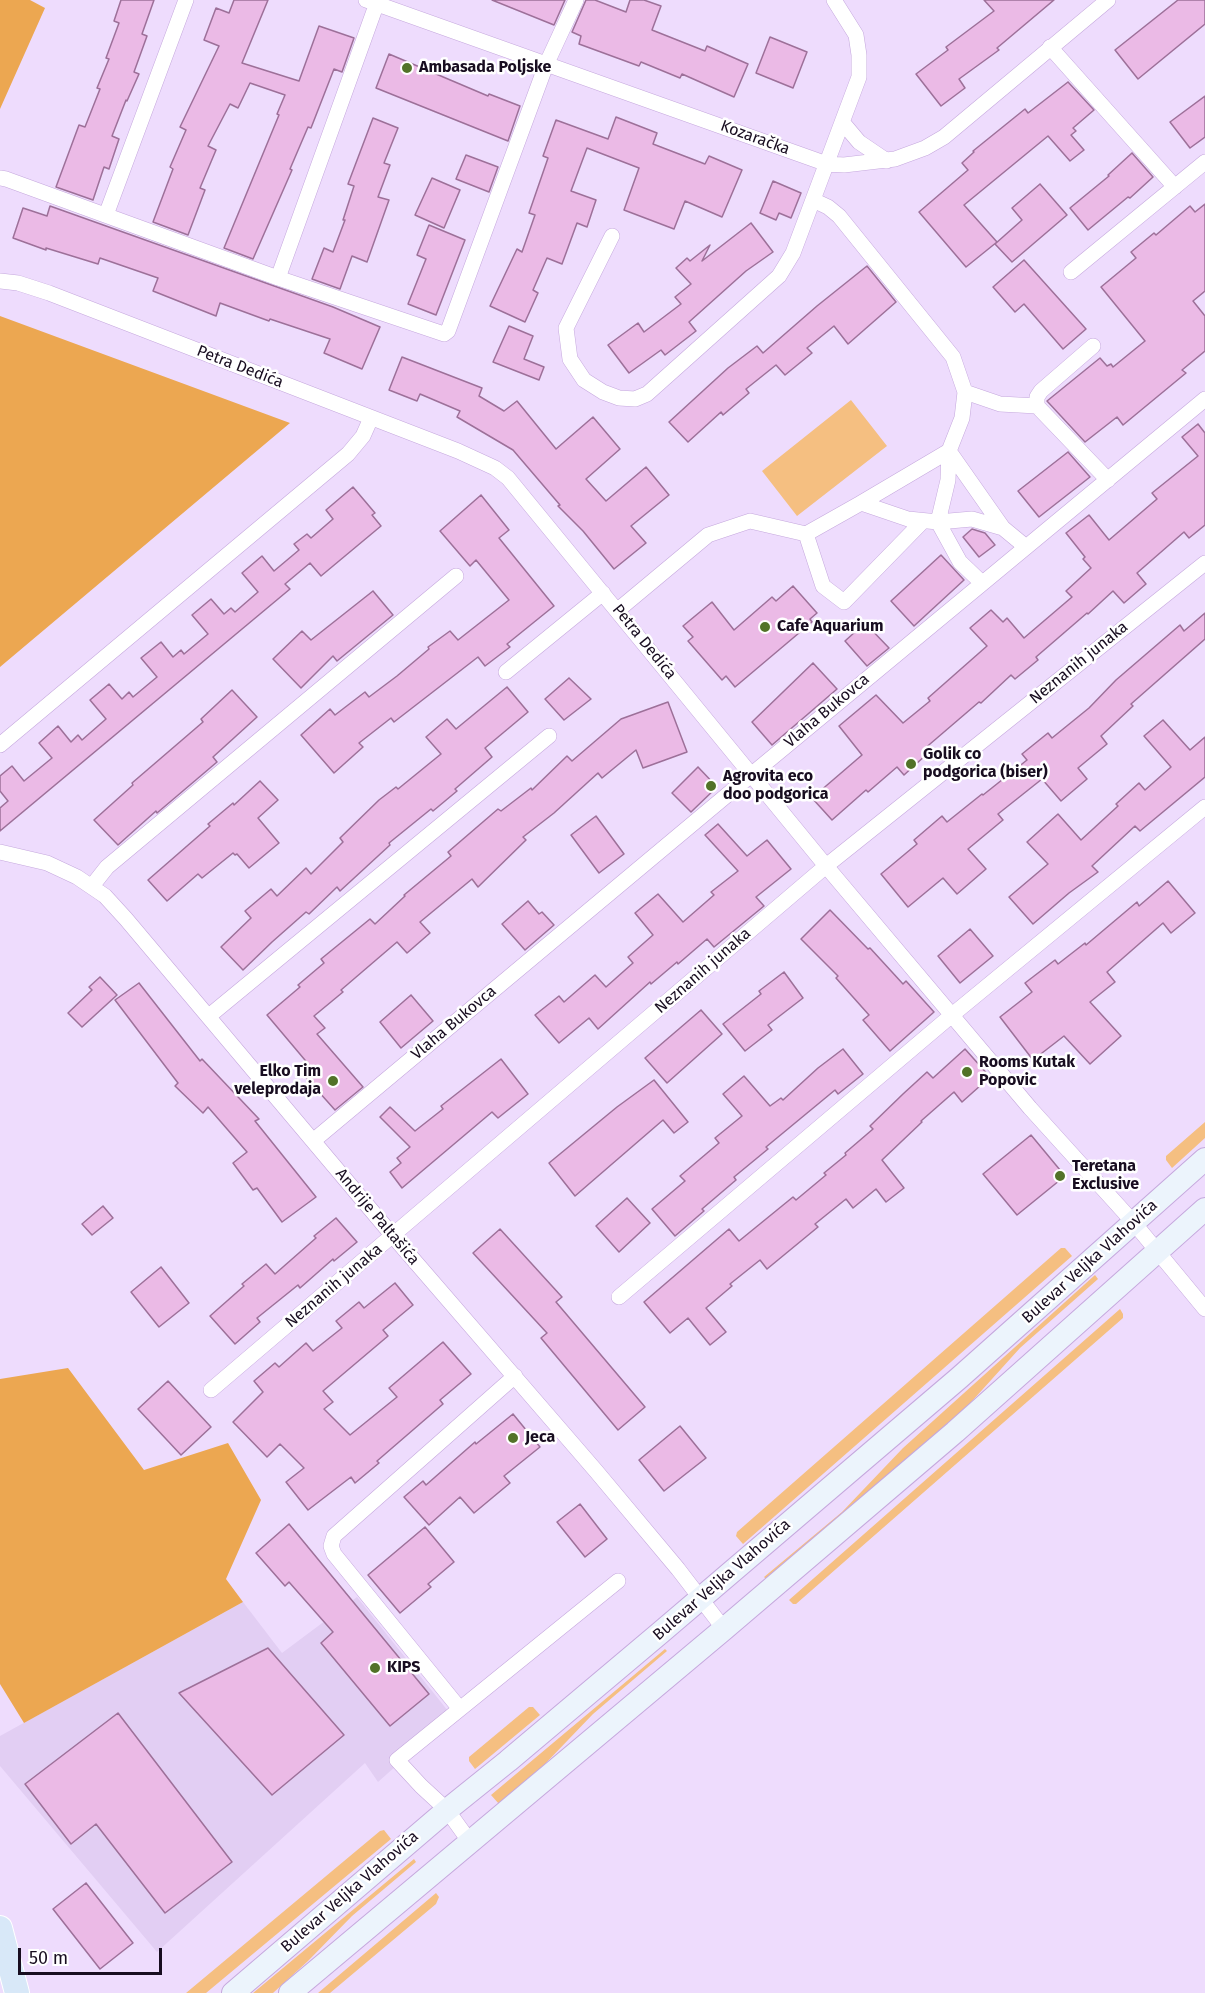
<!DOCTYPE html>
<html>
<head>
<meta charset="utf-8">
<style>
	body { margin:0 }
	#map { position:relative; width:1205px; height:1993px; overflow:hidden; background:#eedcfd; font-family:"Fira Sans",sans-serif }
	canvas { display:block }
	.scale { position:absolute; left:18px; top:1948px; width:144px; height:27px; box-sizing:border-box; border:3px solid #180d20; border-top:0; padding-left:8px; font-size:18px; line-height:21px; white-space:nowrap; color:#180d20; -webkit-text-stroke:4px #fff; paint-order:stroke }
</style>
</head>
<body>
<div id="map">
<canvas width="1205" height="1993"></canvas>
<div class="scale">50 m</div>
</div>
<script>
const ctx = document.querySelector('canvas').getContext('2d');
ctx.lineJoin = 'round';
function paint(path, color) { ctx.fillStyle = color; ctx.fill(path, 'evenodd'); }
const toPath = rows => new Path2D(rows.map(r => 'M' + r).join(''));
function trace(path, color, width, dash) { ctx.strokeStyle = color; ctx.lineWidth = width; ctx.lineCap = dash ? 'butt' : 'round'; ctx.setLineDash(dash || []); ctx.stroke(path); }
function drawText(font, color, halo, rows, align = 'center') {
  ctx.font = font + ' "Fira Sans",sans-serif'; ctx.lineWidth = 5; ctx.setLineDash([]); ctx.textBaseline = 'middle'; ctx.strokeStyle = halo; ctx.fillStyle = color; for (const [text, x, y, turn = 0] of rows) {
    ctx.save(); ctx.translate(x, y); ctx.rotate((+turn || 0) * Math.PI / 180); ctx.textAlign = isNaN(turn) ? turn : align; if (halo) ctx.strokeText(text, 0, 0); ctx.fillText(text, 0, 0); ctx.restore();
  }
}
const built = toPath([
	[357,1597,452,1716,378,1782,365,1763,157,1952,0,1766,0,1736,243,1602,282,1653]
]);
const green = toPath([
	[851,400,887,446,797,516,762,471],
	[1205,1122,1205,1138,1172,1168,1166,1160,1166,1156],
	[1061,1248,1065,1248,1072,1256,743,1544,736,1536,737,1532],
	[1095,1275,1098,1279,1020,1348,964,1410,767,1580,764,1577,842,1512,903,1448],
	[1120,1309,1123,1314,1123,1318,796,1604,793,1604,789,1600],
	[665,1649,667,1651,593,1714,544,1765,499,1804,491,1795],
	[529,1707,533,1707,540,1715,475,1769,469,1761,469,1757],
	[384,1830,391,1839,206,1993,186,1993,380,1831],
	[414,1859,416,1862,352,1916,308,1961,273,1993,253,1993],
	[436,1893,439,1897,436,1904,330,1993,318,1993]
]);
const forest = toPath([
	[0,0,30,0,45,8,0,109],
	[0,316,290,423,0,667],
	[68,1368,144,1470,228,1443,261,1500,226,1579,243,1602,24,1723,0,1684,0,1379]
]);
const building = toPath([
	[121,0,154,0,142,34,147,36,134,72,139,74,127,101,126,100,112,136,119,139,109,169,104,167,93,200,56,187,79,125,85,127,100,89,97,88,109,59,106,58,119,23,114,21,121,0],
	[234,0,268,0,242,63,299,81,319,26,354,38,342,72,334,69,311,128,308,127,290,169,292,170,253,259,224,248,279,115,277,114,285,95,250,83,238,108,230,104,208,146,216,150,200,188,205,190,188,235,153,222,173,169,170,167,186,130,180,127,219,46,204,40,216,8,229,13,234,0],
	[492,0,565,0,554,25,492,0],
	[586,0,595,0,626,12,630,0,644,0,661,6,652,30,705,51,707,46,748,64,734,97,682,74,680,78,641,62,639,66,579,44,581,36,572,32,586,0],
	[984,0,1054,0,997,48,999,50,959,79,965,88,941,106,916,74,948,50,946,47,994,11,984,0],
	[1178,0,1205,0,1205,24,1138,79,1115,50,1178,0],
	[770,37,807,52,793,88,756,73,770,37],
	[389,54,488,96,489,94,520,106,508,141,376,88,389,54],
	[1068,82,1094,110,1073,128,1076,131,1071,135,1084,150,1070,161,1048,136,964,205,997,242,966,267,919,212,968,170,962,163,974,152,973,151,1025,109,1028,113,1068,82],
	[1205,96,1205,137,1190,148,1170,122,1205,96],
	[616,117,657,133,653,144,705,164,709,156,742,170,722,217,685,201,674,229,624,210,639,168,587,148,571,191,596,200,587,227,577,223,562,264,547,258,533,290,538,293,525,322,490,306,517,249,522,252,535,215,529,213,548,158,543,156,556,120,608,139,616,117],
	[373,118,398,128,384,163,390,165,378,197,389,200,367,262,352,256,340,289,312,279,324,248,333,252,345,220,343,220,354,186,348,184,373,118],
	[1132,153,1153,177,1130,198,1128,197,1088,230,1070,208,1109,176,1108,175,1132,153],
	[466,155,498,167,489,192,456,179,466,155],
	[432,178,460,190,444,228,415,215,432,178],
	[773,181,801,193,791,218,779,213,776,220,760,213,773,181],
	[1040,184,1067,215,1012,262,995,244,1022,220,1012,208,1040,184],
	[1205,204,1205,291,1193,301,1205,316,1205,351,1182,370,1186,373,1123,425,1117,417,1085,442,1047,401,1100,358,1107,366,1111,364,1113,367,1145,341,1101,287,1136,258,1131,252,1154,233,1156,235,1190,206,1195,212,1205,204],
	[50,206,333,307,380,327,362,369,324,353,330,339,270,319,269,321,220,303,216,316,153,291,158,278,100,258,98,264,46,248,46,250,13,238,23,208,47,216,50,206],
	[751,223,773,252,746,271,689,322,696,331,665,355,661,350,629,373,608,345,638,323,644,332,681,304,675,297,691,284,676,268,687,258,690,261,710,245,702,261,751,223],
	[429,225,465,240,436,315,408,304,426,259,417,255,429,225],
	[1024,260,1086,329,1063,349,1024,304,1015,312,993,287,1024,260],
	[867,266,896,302,848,344,834,326,807,348,812,353,785,375,776,365,746,389,749,393,723,415,721,412,688,442,669,422,728,368,757,346,763,353,817,306,867,266],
	[509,326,533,336,524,359,544,367,539,380,493,362,509,326],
	[402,357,482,388,479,396,504,411,517,401,556,449,593,417,620,449,586,479,606,501,646,467,669,495,631,526,646,543,614,569,583,531,558,506,560,505,513,450,457,417,460,411,420,394,417,401,389,390,402,357],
	[1198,424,1205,433,1205,525,1189,538,1184,532,1137,573,1146,584,1124,603,1113,591,1088,614,1087,613,1036,657,1038,660,1015,679,1011,675,981,703,979,702,923,750,927,754,904,775,897,767,868,792,866,790,832,820,812,798,862,755,839,726,876,695,903,723,930,701,928,698,987,646,970,628,991,610,1003,622,1007,618,1024,638,1072,597,1066,591,1091,568,1083,559,1085,557,1066,533,1089,515,1109,540,1157,499,1152,493,1198,456,1182,437,1198,424],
	[1068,452,1090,477,1039,517,1018,491,1068,452],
	[353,487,375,513,372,515,381,526,321,576,310,563,285,584,290,589,0,831,0,808,8,801,0,791,0,776,12,766,24,781,52,758,39,743,58,726,71,742,78,735,82,740,106,719,90,700,109,684,122,699,129,692,133,697,157,677,141,658,161,642,173,657,181,650,184,654,208,634,192,615,211,599,224,614,231,608,235,612,258,592,242,573,262,556,274,571,299,550,294,544,307,534,311,538,333,519,326,510,353,487],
	[481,495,509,530,499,538,554,606,507,644,510,647,485,666,478,657,394,722,391,718,359,743,363,747,334,773,301,735,330,709,335,715,365,692,369,697,397,676,429,649,428,647,450,631,458,640,509,600,476,560,470,566,440,531,481,495],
	[972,529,985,533,995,545,979,557,963,537,972,529],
	[941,555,964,580,914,626,891,601,941,555],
	[793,586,817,613,810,619,812,622,735,687,726,676,722,680,688,641,693,637,683,626,712,602,734,630,772,597,776,601,793,586],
	[373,591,393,615,337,661,333,656,301,688,273,659,302,631,311,640,373,591],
	[1205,613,1205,639,1131,704,1133,706,1101,736,1107,744,1078,768,1087,779,1061,801,1042,779,998,814,1003,820,968,849,986,869,957,894,943,878,908,907,881,874,917,844,914,840,942,816,947,822,982,794,983,795,1027,760,1022,754,1048,733,1052,738,1089,708,1116,680,1180,625,1184,631,1205,613],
	[865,623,889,648,867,666,845,641,865,623],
	[813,663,837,689,772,745,752,722,813,663],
	[569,678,591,699,564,720,545,699,569,678],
	[507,687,528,712,485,748,492,757,455,789,457,791,433,811,431,809,389,843,390,845,340,891,337,887,309,914,306,912,272,942,243,970,221,947,251,918,245,911,271,889,277,896,306,868,311,874,343,842,340,838,379,800,396,787,398,789,441,754,426,737,447,719,456,729,507,687],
	[232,690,257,717,213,757,217,762,157,813,156,811,118,845,94,820,133,785,132,783,203,722,201,719,232,690],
	[668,702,687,752,643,768,636,750,602,778,598,773,554,813,523,837,526,840,478,887,472,879,420,922,430,933,407,953,397,942,341,990,343,992,314,1016,325,1028,317,1034,363,1087,335,1110,302,1073,310,1066,267,1015,300,987,298,985,324,963,321,959,370,919,375,924,405,896,404,895,451,856,448,852,498,809,501,811,531,788,532,790,567,756,572,761,621,719,668,702],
	[1163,720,1190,750,1205,737,1205,777,1140,831,1135,826,1092,866,1098,872,1069,893,1033,924,1009,897,1048,864,1027,842,1058,814,1081,840,1118,806,1116,804,1139,783,1145,790,1171,767,1144,736,1163,720],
	[698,767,717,787,691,812,672,793,698,767],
	[260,781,278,800,258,818,279,843,249,868,237,854,235,855,233,853,202,878,198,874,167,901,148,880,210,826,208,824,233,803,234,805,260,781],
	[596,816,624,854,599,873,571,835,596,816],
	[718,824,747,856,767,840,791,869,756,897,764,906,714,947,707,939,678,964,677,962,651,984,650,982,598,1029,589,1018,559,1043,535,1015,559,996,564,1002,595,975,606,987,633,963,628,957,653,935,635,913,658,894,683,922,714,895,711,892,738,871,705,835,718,824],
	[1168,881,1195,913,1171,933,1163,923,1107,972,1115,982,1090,1002,1121,1036,1090,1064,1064,1036,1033,1060,1000,1017,1032,992,1025,983,1055,960,1058,964,1085,943,1086,945,1137,902,1139,906,1168,881],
	[528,901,539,914,542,912,554,925,525,950,502,924,528,901],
	[830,910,868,949,870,948,903,984,906,981,934,1012,890,1051,863,1020,869,1015,836,978,838,976,801,939,830,910],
	[970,929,993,956,960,983,938,956,970,929],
	[784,972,803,998,768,1025,772,1030,745,1051,723,1024,761,994,759,991,784,972],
	[100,977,117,995,82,1027,68,1013,92,990,89,987,100,977],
	[139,983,200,1061,202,1059,259,1119,255,1121,316,1197,282,1222,257,1188,253,1190,233,1163,247,1152,208,1107,203,1113,175,1086,178,1083,115,1000,139,983],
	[411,995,433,1021,401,1048,380,1022,411,995],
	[701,1010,722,1034,667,1083,645,1058,701,1010],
	[843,1049,863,1074,838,1094,835,1090,766,1147,768,1149,734,1177,736,1180,702,1209,704,1211,675,1236,652,1209,685,1181,680,1176,719,1143,715,1138,742,1116,723,1094,744,1076,770,1106,781,1098,783,1100,818,1068,843,1049],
	[965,1049,990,1077,962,1102,954,1092,921,1121,922,1122,882,1160,904,1188,886,1202,876,1189,853,1208,846,1199,815,1224,818,1227,767,1269,760,1260,730,1284,732,1286,706,1308,726,1332,710,1345,688,1318,670,1333,644,1302,729,1229,739,1241,793,1197,796,1200,826,1175,824,1173,846,1155,845,1153,873,1129,870,1126,903,1094,927,1072,933,1078,965,1049],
	[501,1059,528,1094,498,1118,492,1112,402,1188,390,1172,401,1163,397,1158,410,1147,380,1117,390,1107,415,1131,443,1109,441,1106,501,1059],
	[654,1080,688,1122,674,1133,663,1120,575,1196,549,1163,617,1107,654,1080],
	[1031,1135,1065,1176,1017,1215,983,1174,1031,1135],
	[627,1198,650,1223,619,1252,596,1226,627,1198],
	[103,1206,113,1218,92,1235,82,1224,103,1206],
	[336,1218,357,1242,334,1261,333,1259,300,1288,298,1285,257,1318,260,1322,235,1344,210,1316,244,1286,242,1284,266,1264,275,1274,316,1238,314,1236,336,1218],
	[500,1229,562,1297,556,1302,645,1407,618,1430,541,1338,547,1333,473,1253,500,1229],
	[161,1267,189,1303,159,1327,131,1292,161,1267],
	[395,1283,413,1305,383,1330,388,1336,323,1391,333,1402,324,1409,350,1435,397,1397,389,1388,443,1342,471,1374,440,1400,443,1404,377,1461,379,1463,355,1483,351,1477,308,1510,286,1482,304,1468,280,1444,267,1457,233,1422,263,1392,254,1381,275,1363,279,1367,306,1343,313,1351,342,1328,336,1321,359,1302,364,1308,395,1283],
	[168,1381,211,1427,181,1455,138,1409,168,1381],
	[513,1414,540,1447,504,1476,510,1483,474,1513,460,1497,429,1525,404,1497,423,1481,426,1485,475,1442,476,1444,513,1414],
	[680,1426,706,1458,664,1491,639,1460,680,1426],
	[580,1504,607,1539,585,1557,557,1522,580,1504],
	[289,1524,429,1694,390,1726,321,1643,333,1632,289,1582,285,1586,256,1553,289,1524],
	[425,1527,454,1562,428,1584,431,1587,400,1613,368,1575,425,1527],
	[268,1648,344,1735,272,1795,179,1693,268,1648],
	[118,1713,232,1862,165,1913,96,1824,71,1844,25,1784,118,1713],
	[86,1883,133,1943,100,1969,53,1909,86,1883]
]);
const minor = toPath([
	[366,0,827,164,844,165,895,159,925,148,944,137,1108,0],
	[1050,47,1175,187],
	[843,123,859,142,887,161],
	[0,178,6,179,278,278,444,334,448,331,546,65,576,0],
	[813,200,828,207,839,216,953,357,965,392,962,418,949,451,948,480,938,522,960,562,982,583],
	[106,215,186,0],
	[612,236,566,328,570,359,584,380,603,392,619,398,635,399,647,394,779,276,793,253,859,77,859,55,856,35,834,0],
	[1071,272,1205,162],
	[278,278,378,0],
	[0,281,18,283,49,293,458,451,495,468,508,478,826,866,1030,1108,1134,1223,1205,1309],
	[1093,346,1041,391,1037,397,1037,406,1108,480],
	[965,392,1000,404,1037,406],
	[861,503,949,451,1003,528],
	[806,534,823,586,844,602,923,521],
	[618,610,708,535,750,521,806,534,861,503,908,519,938,522,972,519,1003,528,1026,547],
	[506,672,603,593],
	[0,745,348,454,363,436,371,418],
	[0,852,47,863,77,877,105,896,126,919,393,1236,596,1471,678,1569,724,1629],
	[92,886,107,867,456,576],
	[209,1016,549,736],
	[313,1141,751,775,1205,399],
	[619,1297,952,1015,1205,807],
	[211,1390,826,866,1205,563],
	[460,1709,334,1554,331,1546,334,1536,515,1376],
	[470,1842,447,1810,421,1786,397,1760,618,1581]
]);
const secondary = toPath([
	[233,1993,447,1810,508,1761,660,1633,959,1378,1205,1159],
	[290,1993,724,1629,955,1432,1205,1209]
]);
const primary = toPath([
	[0,1928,17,1993]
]);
const markers = [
	[407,68,6,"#527228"],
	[765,627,6,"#527228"],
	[911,764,6,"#527228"],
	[711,786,6,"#527228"],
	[967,1072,6,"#527228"],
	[333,1081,6,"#527228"],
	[1060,1176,6,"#527228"],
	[513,1438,6,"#527228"],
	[375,1668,6,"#527228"]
];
const poiNames = [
	["Ambasada Poljske",419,68],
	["Cafe Aquarium",777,627],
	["Golik co",923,755],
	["podgorica (biser)",923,773],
	["Agrovita eco",723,777],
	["doo podgorica",723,795],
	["Rooms Kutak",979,1063],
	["Popovic",979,1081],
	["Elko Tim",321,1072,"right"],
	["veleprodaja",321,1090,"right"],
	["Teretana",1072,1167],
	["Exclusive",1072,1185],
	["Jeca",525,1438],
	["KIPS",387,1668]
];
const streetNames = [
	["Kozaračka",755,138,20],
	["Petra Dedića",240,367,21],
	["Petra Dedića",644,642,51],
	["Neznanih junaka",1079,663,-39],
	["Vlaha Bukovca",827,711,-40],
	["Neznanih junaka",703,971,-41],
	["Vlaha Bukovca",454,1023,-40],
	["Andrije Paltašića",377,1217,50],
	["Bulevar Veljka Vlahovića",1090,1262,-42],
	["Neznanih junaka",334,1286,-40],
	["Bulevar Veljka Vlahovića",722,1580,-41],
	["Bulevar Veljka Vlahovića",350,1892,-41]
];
paint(built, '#e2cef3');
paint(green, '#f5bf81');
paint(forest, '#eca751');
paint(building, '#ebbae6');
trace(building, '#9d7099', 1.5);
trace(minor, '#c5a8dd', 16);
trace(secondary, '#c5a8dd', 24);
trace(primary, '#fff', 26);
trace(minor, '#fff', 15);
trace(secondary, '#ecf4fc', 22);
trace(primary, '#d8e8f8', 24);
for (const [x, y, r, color] of markers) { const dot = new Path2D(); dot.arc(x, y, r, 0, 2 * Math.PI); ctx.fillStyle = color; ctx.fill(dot); trace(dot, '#fff', 2); }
drawText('bold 16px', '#180d20', '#fff', poiNames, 'left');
drawText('16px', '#180d20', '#fff', streetNames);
</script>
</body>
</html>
